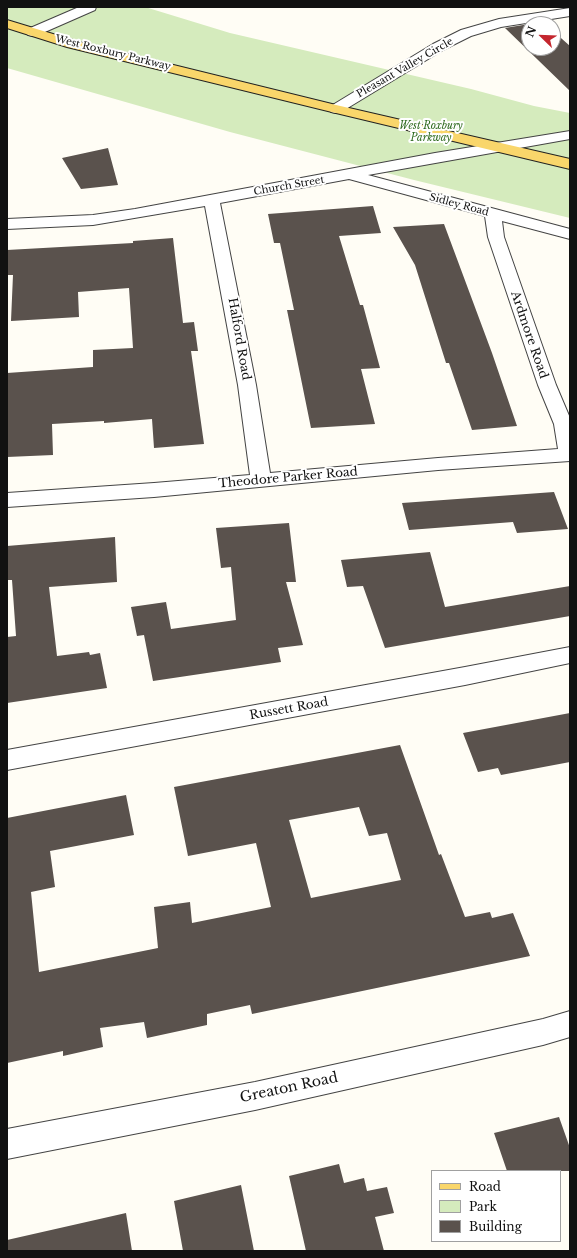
<!DOCTYPE html>
<html>
<head>
<meta charset="utf-8">
<style>
	body { margin:0 }
	#map { position:relative; width:577px; height:1258px; overflow:hidden; background:#fffdf5; font-family:"Libre Baskerville",serif }
	canvas { display:block }
	.frame { position:absolute; inset:0; border:8px solid #111; pointer-events:none }
	.legend { position:absolute; left:431px; top:1170px; width:130px; height:72px; box-sizing:border-box; background:#fff; border:1px solid #a0a0a0; margin:0; padding:5px 7px; list-style:none; font-size:12px; color:#111 }
	.legend li { display:flex; align-items:center; gap:8px; height:20px }
	.legend b { width:20px; border:1px solid #a0a0a0 }
	.north { position:absolute; left:521px; top:16px; width:40px; height:40px; box-sizing:border-box; background:#fff; border:1px solid #a0a0a0; border-radius:50%; rotate:293deg; font-size:11px; font-weight:700; line-height:16px; text-align:center; color:#111 }
	.north::after { content:''; display:block; margin:auto; width:14px; height:18px; background:#c4262e; clip-path:polygon(50% 0,100% 100%,50% 72%,0 100%) }
</style>
</head>
<body>
<div id="map">
<canvas width="577" height="1258"></canvas>
<div class="frame"></div>
<ul class="legend">
<li><b style="height:5px;background:#f9d66b"></b>Road</li>
<li><b style="height:11px;background:#d5ebbd"></b>Park</li>
<li><b style="height:11px;background:#5a524d"></b>Building</li>
</ul>
<div class="north">N</div>
</div>
<script>
const ctx = document.querySelector('canvas').getContext('2d');
ctx.lineJoin = 'round';
function paint(path, color) { ctx.fillStyle = color; ctx.fill(path, 'evenodd'); }
const toPath = rows => new Path2D(rows.map(r => 'M' + r).join(''));
function trace(path, color, width, dash) { ctx.strokeStyle = color; ctx.lineWidth = width; ctx.lineCap = dash ? 'butt' : 'round'; ctx.setLineDash(dash || []); ctx.stroke(path); }
function drawText(font, color, halo, rows, align = 'center') {
  ctx.font = font + ' "Libre Baskerville",serif'; ctx.lineWidth = 4; ctx.setLineDash([]); ctx.textBaseline = 'middle'; ctx.strokeStyle = halo; ctx.fillStyle = color; for (const [text, x, y, turn = 0] of rows) {
    ctx.save(); ctx.translate(x, y); ctx.rotate((+turn || 0) * Math.PI / 180); ctx.textAlign = isNaN(turn) ? turn : align; if (halo) ctx.strokeText(text, 0, 0); ctx.fillText(text, 0, 0); ctx.restore();
  }
}
const green = toPath([
	[7,7,145,7,230,33,471,89,534,106,570,113,570,218,414,180,230,132,7,68]
]);
const building = toPath([
	[529,24,529,48,553,48,553,31,570,46,570,91,505,28],
	[108,148,118,185,81,189,62,158],
	[373,206,381,233,339,236,360,305,363,305,380,368,361,369,375,424,311,428,287,310,294,310,280,243,274,243,268,214],
	[444,224,492,353,517,426,472,430,449,363,446,363,415,265,393,227],
	[173,238,183,323,194,322,198,351,191,351,204,444,154,448,152,419,104,423,104,421,52,424,53,455,7,457,7,373,93,367,93,350,133,348,129,288,78,292,79,317,11,321,13,275,7,275,7,250,133,243,133,241],
	[554,492,568,529,517,533,513,522,409,530,402,503],
	[289,523,296,582,286,582,303,645,278,648,281,662,153,681,144,635,137,636,131,607,166,602,171,629,236,620,231,567,221,568,216,528],
	[115,537,117,582,49,587,57,656,89,652,90,655,100,653,107,688,7,703,7,637,16,636,12,580,7,580,7,546],
	[430,552,445,607,570,586,570,616,385,648,363,586,347,587,341,560],
	[570,713,570,762,501,775,498,768,478,772,463,733],
	[400,745,439,855,441,854,465,917,490,912,492,918,513,913,530,956,252,1014,250,1005,207,1014,207,1025,147,1038,144,1022,100,1028,103,1047,63,1056,63,1051,7,1063,7,818,126,795,134,835,50,851,55,887,31,892,39,972,158,948,154,907,190,902,192,923,271,907,256,843,188,856,174,787],
	[359,807,369,836,387,833,401,880,311,898,289,820],
	[559,1117,570,1148,570,1171,507,1171,494,1133],
	[339,1164,344,1183,364,1178,367,1191,387,1187,394,1213,375,1217,384,1251,306,1251,289,1176],
	[241,1185,254,1251,183,1251,174,1201],
	[126,1213,132,1251,7,1251,7,1240]
]);
const minor = toPath([
	[79,7,96,7,95,10,38,35,33,36,28,35,26,32,28,29,79,7],
	[570,8,570,16,501,27,471,36,443,50,341,112,336,113,331,112,329,109,331,106,433,44,461,30,499,19,570,8],
	[570,131,570,139,368,175,570,229,570,239,502,221,504,237,556,385,570,418,570,461,438,470,154,497,7,507,7,493,154,483,250,475,238,385,205,206,93,225,7,229,7,219,93,215,135,209,435,153,570,131],
	[349,179,485,216,488,237,538,385,554,424,558,449,438,458,270,473,256,385,220,203,349,179],
	[570,647,570,663,465,685,7,770,7,750,465,667,570,647],
	[570,1011,570,1037,543,1045,255,1110,7,1159,7,1129,255,1082,543,1019,570,1011]
]);
const primary = toPath([
	[7,20,76,41,336,105,570,159,570,169,336,113,67,47,7,28,7,20]
]);
const farStreetnames = [
	["West Roxbury Parkway",113,53,14],
	["Pleasant Valley Circle",405,68,-30],
	["Church Street",289,186,-10],
	["Sidley Road",459,205,15]
];
const farParknames = [
	["West Roxbury",431,126],
	["Parkway",431,138]
];
const streetNames = [
	["Ardmore Road",529,335,71],
	["Halford Road",239,339,80],
	["Theodore Parker Road",288,478,-5],
	["Russett Road",289,709,-10]
];
const nearStreetnames = [
	["Greaton Road",289,1088,-12]
];
paint(green, '#d5ebbd');
paint(building, '#5a524d');
trace(minor, '#444', 2);
trace(primary, '#222', 2);
paint(minor, '#fff');
paint(primary, '#f9d66b');
drawText('10px', '#111', '#fff', farStreetnames);
drawText('italic 10px', '#2f6b1f', '#fff', farParknames);
drawText('12px', '#111', '#fff', streetNames);
drawText('14px', '#111', '#fff', nearStreetnames);
</script>
</body>
</html>
